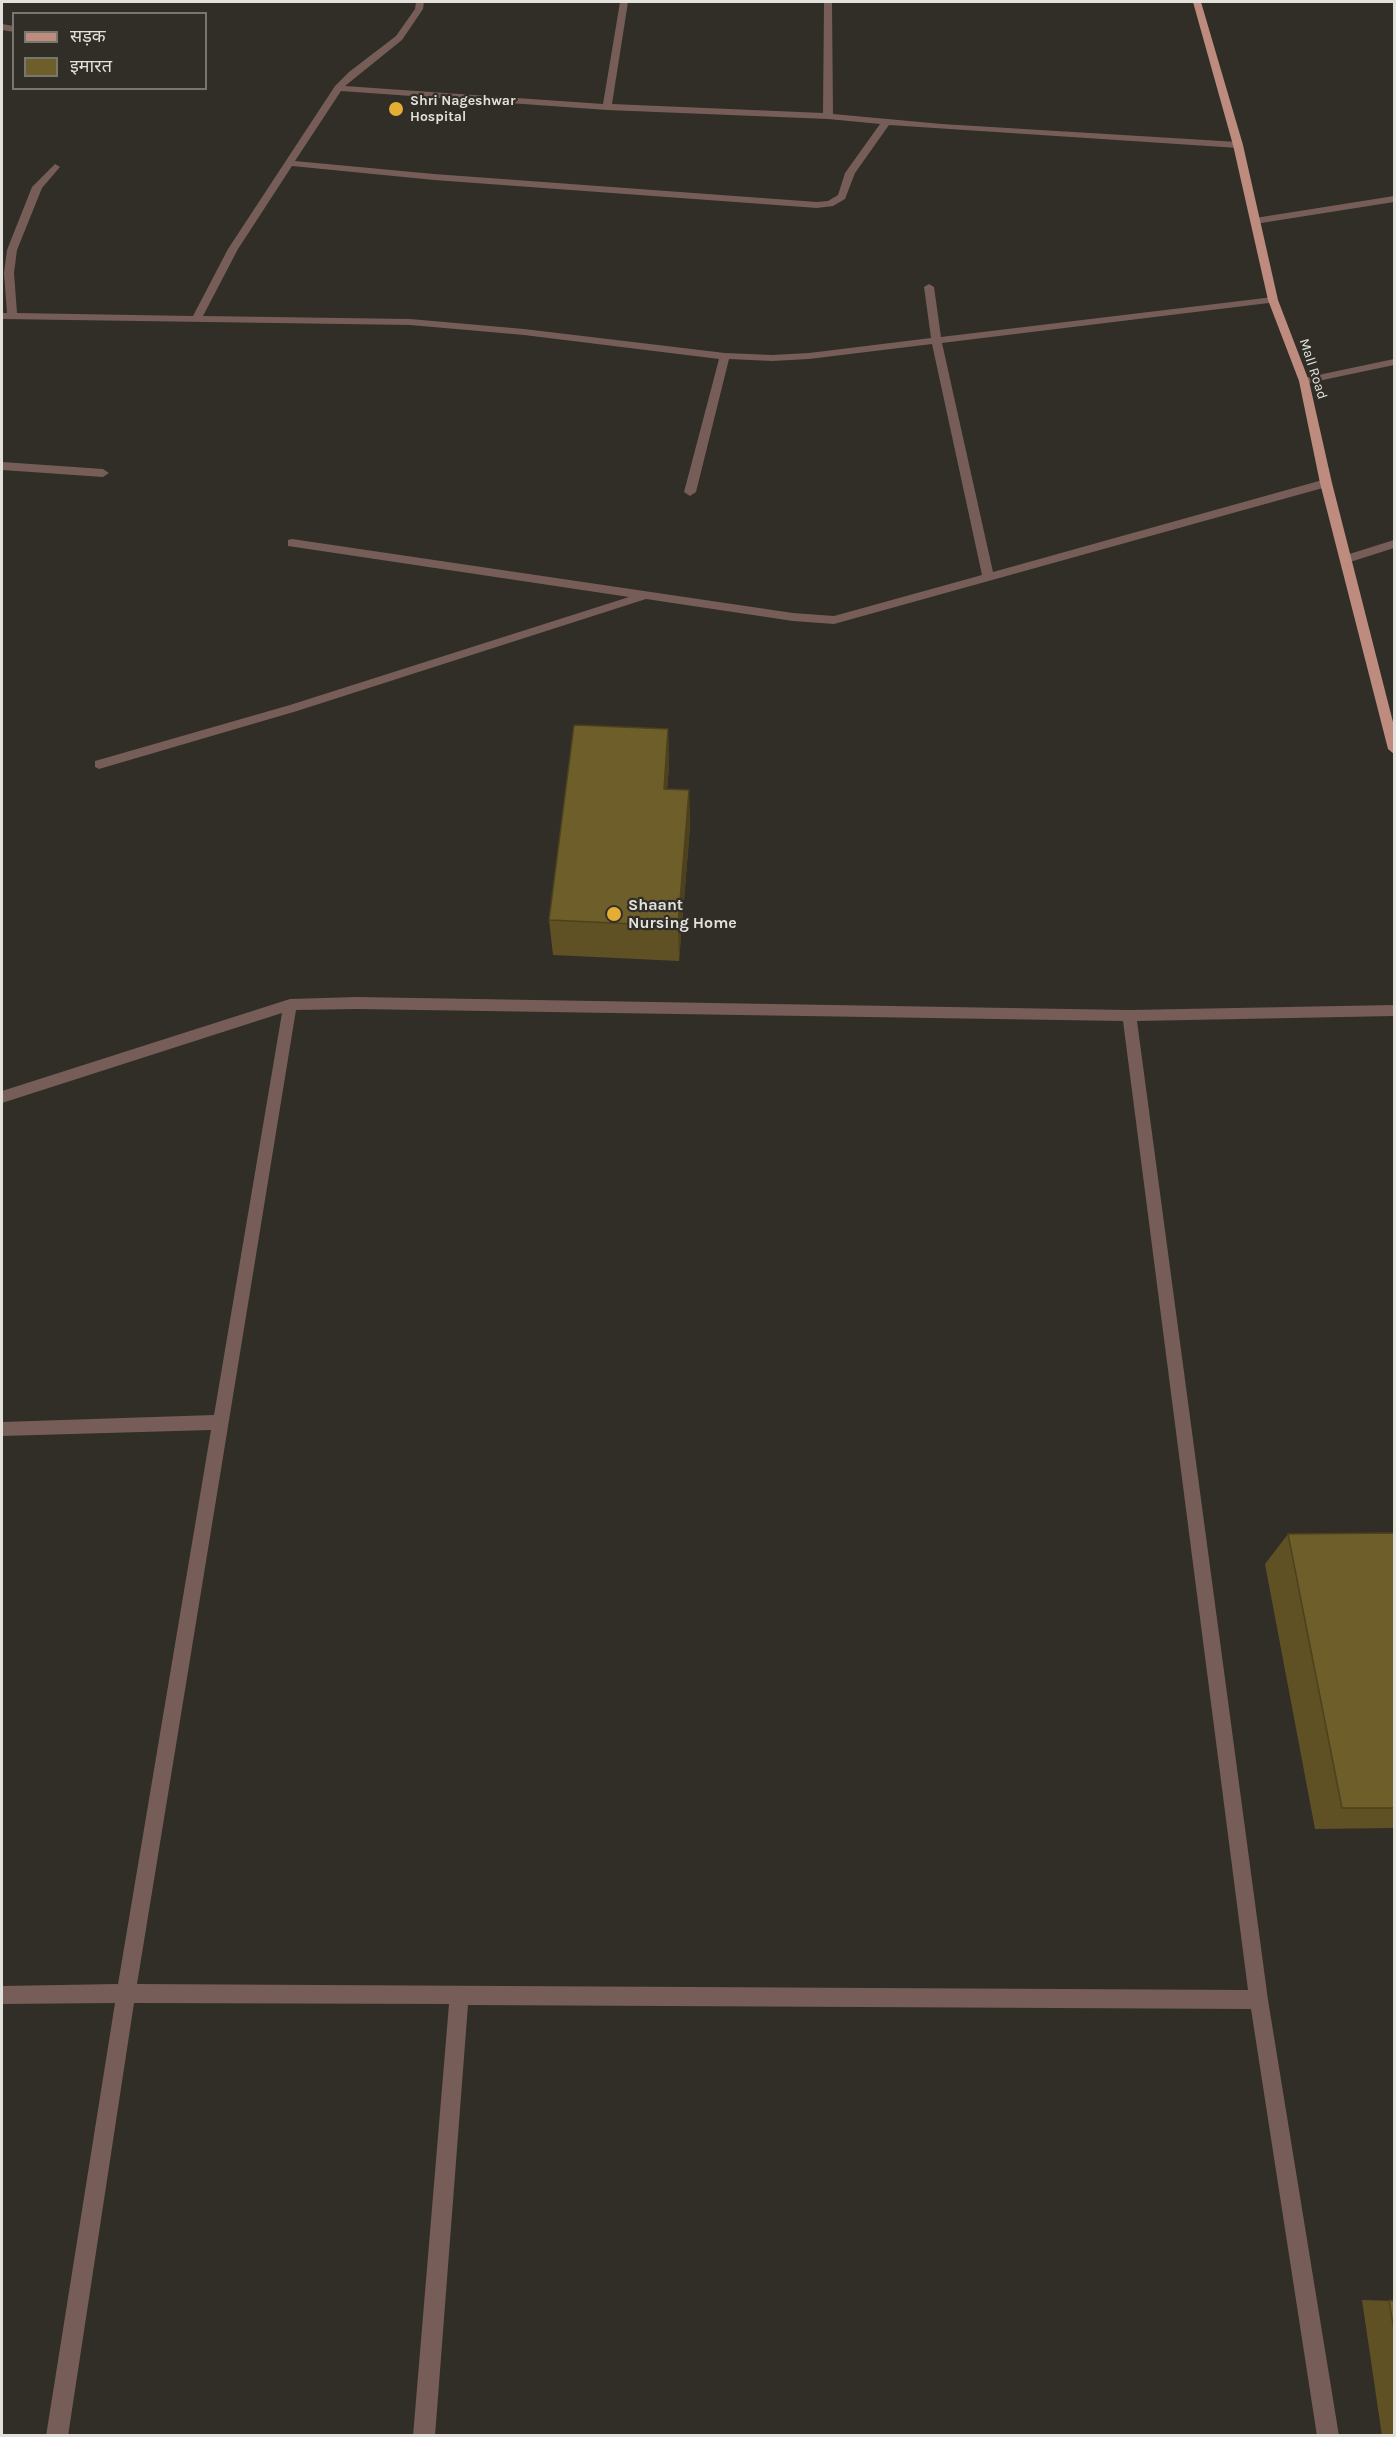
<!DOCTYPE html>
<html>
<head>
<meta charset="utf-8">
<style>
	body { margin:0 }
	#map { position:relative; width:1396px; height:2437px; overflow:hidden; background:#302e26; font-family:Karla,"Noto Sans Devanagari",sans-serif }
	canvas { display:block }
	.frame { position:absolute; inset:0; border:3px solid #e2e1dc; pointer-events:none }
	.legend { position:absolute; left:12px; top:12px; width:195px; height:78px; box-sizing:border-box; background:#302e26; border:2px solid #77766f; margin:0; padding:8px 10px; list-style:none; font-size:18px; color:#e2e1dc }
	.legend li { display:flex; align-items:center; gap:12px; height:30px }
	.legend b { width:30px; border:2px solid #77766f }
</style>
</head>
<body>
<div id="map">
<canvas width="1396" height="2437"></canvas>
<div class="frame"></div>
<ul class="legend">
<li><b style="height:8px;background:#bd8c7f"></b>सड़क</li>
<li><b style="height:16px;background:#6e5e2a"></b>इमारत</li>
</ul>
</div>
<script>
const ctx = document.querySelector('canvas').getContext('2d');
ctx.lineJoin = 'round';
const toPath = rows => new Path2D(rows.map(r => 'M' + r).join(''));
function paint(path, color) { ctx.fillStyle = color; ctx.fill(path, 'evenodd'); }
function trace(path, color, width, dash) { ctx.strokeStyle = color; ctx.lineWidth = width; ctx.lineCap = dash ? 'butt' : 'round'; ctx.setLineDash(dash || []); ctx.stroke(path); }
function drawText(font, color, halo, rows, align = 'center') {
  ctx.font = font + ' Karla,sans-serif'; ctx.lineWidth = 4.5; ctx.setLineDash([]); ctx.textBaseline = 'middle'; ctx.strokeStyle = halo; ctx.fillStyle = color; for (const [text, x, y, turn = 0] of rows) {
    ctx.save(); ctx.translate(x, y); ctx.rotate((+turn || 0) * Math.PI / 180); ctx.textAlign = isNaN(turn) ? turn : align; if (halo) ctx.strokeText(text, 0, 0); ctx.fillText(text, 0, 0); ctx.restore();
  }
}
const street = toPath([
	[416,2,424,2,423,9,402,40,345,86,603,104,620,2,628,2,612,104,823,113,824,2,832,2,833,114,942,124,1238,142,1243,145,1238,148,889,125,855,173,845,199,833,206,817,208,434,180,292,166,238,249,203,316,410,319,524,329,725,353,772,355,809,353,931,338,924,287,929,284,934,287,941,337,1273,297,1278,300,1277,302,942,343,993,572,1326,479,1332,483,1330,486,834,624,793,621,646,599,297,711,99,769,95,767,95,761,290,705,629,597,288,546,288,540,292,539,793,613,834,616,982,575,932,344,809,359,772,361,729,359,696,492,690,496,684,492,719,359,524,335,410,325,2,319,2,313,7,313,4,273,7,250,32,187,55,164,60,167,42,188,17,250,14,273,17,313,193,316,228,249,335,86,349,72,396,36,415,9,416,2],
	[341,91,607,110,828,119,880,124,845,173,838,195,828,201,817,202,434,174,295,161,341,91],
	[2,24,14,26,14,32,2,30,2,24],
	[1394,196,1394,202,1255,224,1250,221,1255,218,1394,196],
	[1394,359,1394,365,1304,384,1299,381,1304,378,1394,359],
	[2,462,103,469,109,473,103,477,2,470,2,462],
	[1394,540,1394,548,1347,563,1341,559,1343,556,1394,540],
	[357,997,1129,1010,1394,1005,1394,1016,1137,1021,1268,2000,1339,2436,1317,2436,1251,2009,468,2005,435,2436,413,2436,449,2004,134,2003,68,2436,46,2436,115,2003,2,2004,2,1986,118,1984,211,1430,2,1436,2,1422,214,1415,282,1013,2,1103,2,1091,290,999,357,997],
	[357,1009,1123,1021,1248,1990,137,1984,296,1010,357,1009]
]);
const primary = toPath([
	[1193,2,1201,2,1243,145,1278,300,1309,381,1332,483,1394,726,1394,754,1388,749,1320,483,1299,381,1268,300,1233,145,1193,2]
]);
const wall = toPath([
	[668,729,669,767,667,790,689,790,690,827,679,961,553,955,549,920],
	[1395,1533,1395,1828,1315,1829,1265,1564,1288,1534],
	[1362,2300,1395,2301,1395,2436,1382,2436]
]);
const shadedWall = toPath([
	[668,729,669,767,664,826,664,789],
	[689,790,690,827,679,961,678,926]
]);
const building = toPath([
	[574,725,668,729,664,789,689,790,678,926,549,920,574,725],
	[1395,1533,1395,1808,1342,1808,1288,1534,1395,1533],
	[1389,2300,1395,2301,1395,2337,1389,2300]
]);
const markers = [
	[396,109,8,"#e4ae35"],
	[614,914,8,"#e4ae35"]
];
const farPoinames = [
	["Shri Nageshwar",410,101],
	["Hospital",410,117]
];
const farStreetnames = [
	["Mall Road",1313,369,72]
];
const poiNames = [
	["Shaant",628,905],
	["Nursing Home",628,923]
];
paint(street, '#765d57');
paint(primary, '#bd8c7f');
paint(wall, '#5f5124');
paint(shadedWall, '#4d421d');
paint(building, '#6e5e2a');
trace(building, '#4d421d', 1.5);
for (const [x, y, r, color] of markers) { const dot = new Path2D(); dot.arc(x, y, r, 0, 2 * Math.PI); ctx.fillStyle = color; ctx.fill(dot); trace(dot, '#302e26', 2); }
drawText('bold 14px', '#e2e1dc', '#302e26', farPoinames, 'left');
drawText('14px', '#e2e1dc', '#302e26', farStreetnames);
drawText('bold 16px', '#e2e1dc', '#302e26', poiNames, 'left');
</script>
</body>
</html>
